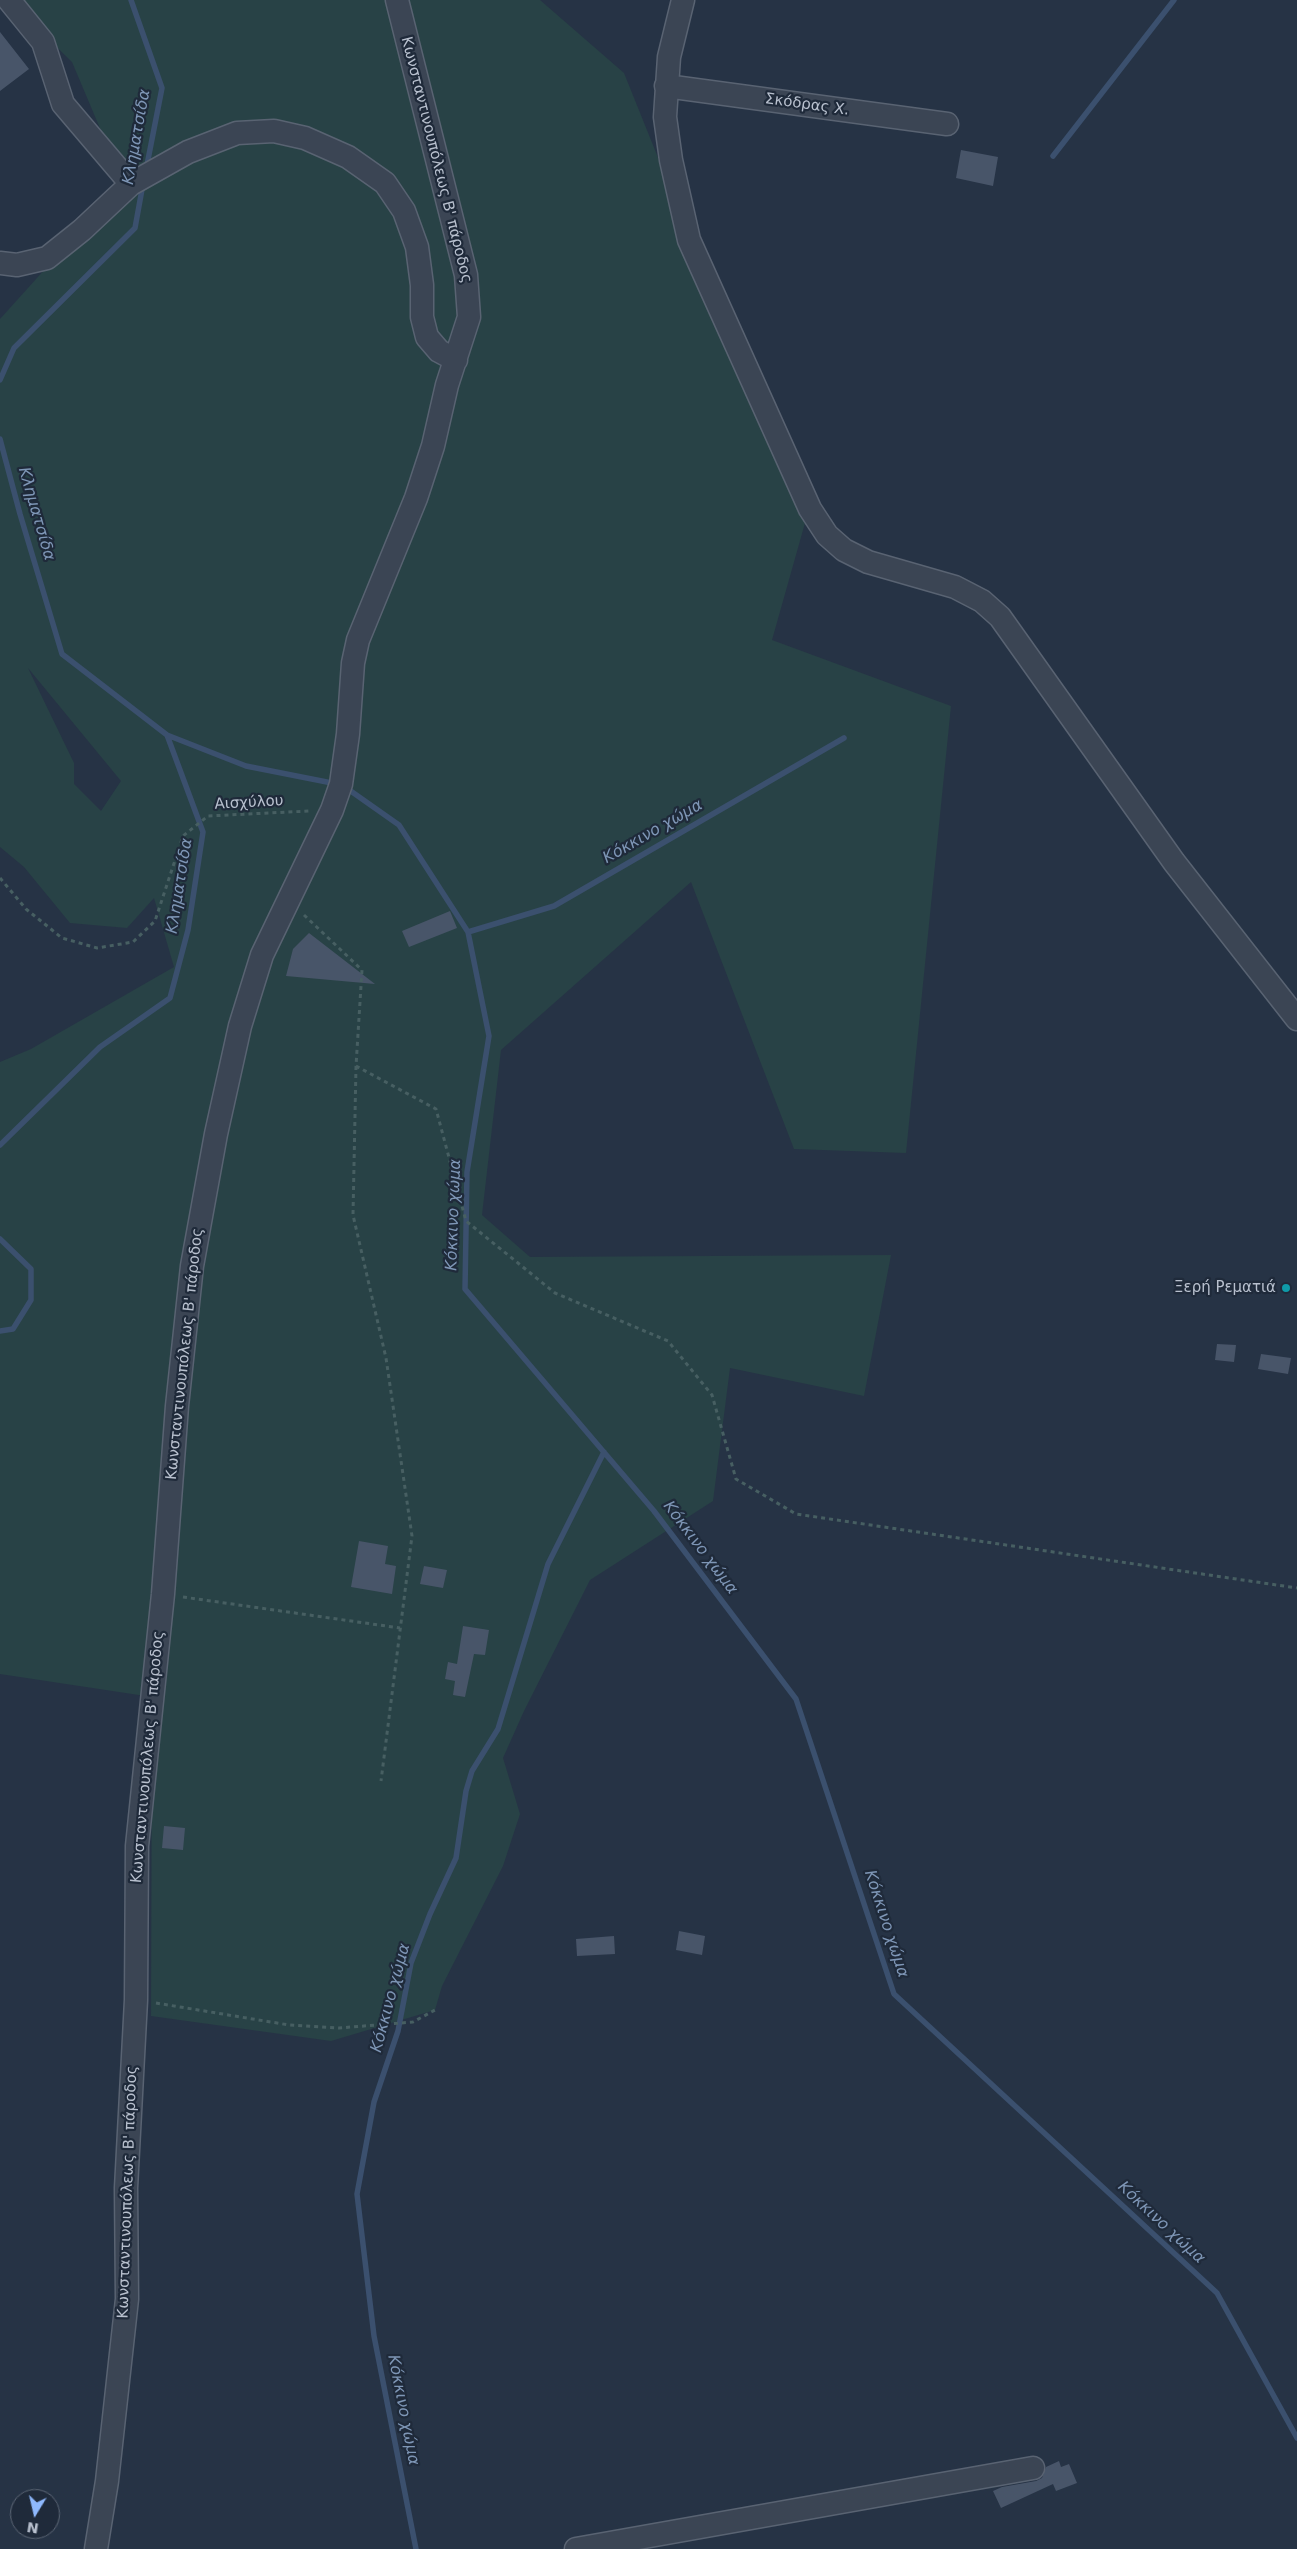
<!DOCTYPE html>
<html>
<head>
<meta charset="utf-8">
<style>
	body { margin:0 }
	#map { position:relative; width:1297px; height:2549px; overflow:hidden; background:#263345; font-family:"DejaVu Sans",sans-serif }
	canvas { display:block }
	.north { position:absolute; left:10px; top:2489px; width:50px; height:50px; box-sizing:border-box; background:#1f2a3a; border:1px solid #5c6675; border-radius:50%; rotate:189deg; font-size:14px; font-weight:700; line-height:20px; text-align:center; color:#b8c0ce }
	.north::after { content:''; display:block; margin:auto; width:18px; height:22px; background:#8eb8fd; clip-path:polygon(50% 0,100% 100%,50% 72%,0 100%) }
</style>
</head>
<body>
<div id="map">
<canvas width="1297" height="2549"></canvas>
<div class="north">N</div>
</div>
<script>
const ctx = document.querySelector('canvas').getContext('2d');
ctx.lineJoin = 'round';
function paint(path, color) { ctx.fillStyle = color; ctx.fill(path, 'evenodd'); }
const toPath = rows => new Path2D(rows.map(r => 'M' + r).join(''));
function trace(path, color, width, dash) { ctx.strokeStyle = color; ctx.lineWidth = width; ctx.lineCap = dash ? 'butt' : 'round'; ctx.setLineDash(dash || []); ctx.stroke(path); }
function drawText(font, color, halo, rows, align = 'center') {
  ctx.font = font + ' "DejaVu Sans",sans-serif'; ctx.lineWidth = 4.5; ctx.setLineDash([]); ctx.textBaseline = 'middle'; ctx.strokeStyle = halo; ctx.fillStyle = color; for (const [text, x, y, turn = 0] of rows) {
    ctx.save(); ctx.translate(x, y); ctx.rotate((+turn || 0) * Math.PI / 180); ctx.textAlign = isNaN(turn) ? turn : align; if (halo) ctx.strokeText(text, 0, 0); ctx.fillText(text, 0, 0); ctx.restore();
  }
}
const green = toPath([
	[16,0,540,0,624,73,805,523,772,640,951,706,906,1153,794,1149,691,882,501,1050,482,1215,530,1257,891,1255,864,1396,730,1368,713,1501,590,1580,524,1711,503,1758,520,1814,503,1866,442,1986,435,2010,331,2041,151,2016,152,1697,0,1674,0,1062,31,1049,174,967,154,898,127,928,70,923,24,867,0,847,0,319,46,268,142,180,110,152,72,62,27,18],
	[28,668,121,781,101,811,74,784,74,763]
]);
const stream = toPath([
	[131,0,162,88,146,170],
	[1053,156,1174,0],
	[0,380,14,348,135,228,143,184],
	[0,439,20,514,62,654,167,735,203,832,188,930,170,998,100,1047,0,1145],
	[167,735,246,766,337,784],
	[345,787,399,825,468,932,489,1036,467,1172,465,1289,654,1511,796,1699,894,1994,1217,2293,1297,2438],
	[468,932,554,906,844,738],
	[0,1239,31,1269,31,1300,13,1329,0,1331],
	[416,2549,374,2336,357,2194,374,2102,398,2031,411,1963,430,1914,456,1858,466,1791,472,1771,498,1729,548,1564,604,1452]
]);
const building = toPath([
	[0,32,29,69,0,91],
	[961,150,998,157,993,186,956,178],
	[450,911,457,928,409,947,402,931],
	[309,933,375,984,286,976,293,949],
	[1217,1344,1236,1345,1234,1362,1215,1360],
	[1261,1354,1291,1358,1288,1374,1258,1369],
	[359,1541,388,1546,385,1564,396,1566,392,1594,351,1587],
	[424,1566,447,1570,443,1588,420,1584],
	[463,1626,489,1630,485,1655,474,1654,465,1697,453,1695,455,1681,445,1679,448,1662,457,1664],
	[164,1826,185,1828,183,1850,162,1848],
	[679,1931,705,1936,702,1955,676,1950],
	[614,1936,615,1954,577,1956,576,1939],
	[1059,2461,1061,2467,1069,2464,1077,2483,1056,2491,1053,2484,1001,2508,993,2491,1002,2487,1036,2481,1042,2478,1046,2467]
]);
const path = toPath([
	[0,878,26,909,62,938,97,948,133,942,155,921,183,836,208,816,309,811],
	[304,915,362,970,356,1066,436,1109,466,1221,555,1293,668,1341,712,1395,736,1479,796,1514,1297,1588],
	[356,1066,353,1215,386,1358,412,1536,381,1781],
	[183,1597,400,1628],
	[156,2003,289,2025,339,2028,413,2022,435,2010]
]);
const minor = toPath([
	[9,0,43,42,63,104,131,184],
	[683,0,669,57,665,117,671,160,689,240,810,509,827,535,844,550,868,562,955,587,982,601,1000,617,1174,862,1297,1019],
	[666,86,947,124],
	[0,263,17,265,47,258,82,230,131,184,188,152,237,133,274,131,305,138,348,157,385,183,404,211,417,247,422,285,422,317,427,337,439,351,456,360],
	[96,2549,107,2481,127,2299,126,2188,136,2000,137,1846,163,1594,177,1406,192,1266,216,1134,240,1026,262,955,332,810,341,784,348,734,353,663,358,640,416,498,433,446,447,385,469,317,466,275,397,0],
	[576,2549,1033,2468]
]);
const markers = [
	[1286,1288,5,"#0f9aa8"]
];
const streetNames = [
	["Σκόδρας Χ.",807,105,8],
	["Κωνσταντινουπόλεως Β' πάροδος",436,160,76],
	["Αισχύλου",249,803,-3],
	["Κωνσταντινουπόλεως Β' πάροδος",185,1354,-84],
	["Κωνσταντινουπόλεως Β' πάροδος",148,1757,-85],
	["Κωνσταντινουπόλεως Β' πάροδος",128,2192,-88]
];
const poiNames = [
	["Ξερή Ρεματιά",1276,1288]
];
const waterNames = [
	["Κληματσίδα",137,137,-80],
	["Κληματσίδα",36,514,74],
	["Κόκκινο χώμα",653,832,-30],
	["Κληματσίδα",180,886,-81],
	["Κόκκινο χώμα",454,1215,-88],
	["Κόκκινο χώμα",700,1548,53],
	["Κόκκινο χώμα",886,1924,72],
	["Κόκκινο χώμα",391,1998,-75],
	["Κόκκινο χώμα",1161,2223,43],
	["Κόκκινο χώμα",403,2410,79]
];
paint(green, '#284246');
trace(stream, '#3b506e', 5.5);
paint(building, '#485569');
trace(minor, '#596372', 25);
trace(path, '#475f62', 3, [4, 4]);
trace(minor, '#3b4554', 22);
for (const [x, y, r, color] of markers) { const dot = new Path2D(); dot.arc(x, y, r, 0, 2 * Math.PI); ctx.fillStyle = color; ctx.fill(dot); trace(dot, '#1f2a3a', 2); }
drawText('15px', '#b8c0ce', '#1f2a3a', streetNames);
drawText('15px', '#b8c0ce', '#1f2a3a', poiNames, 'right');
drawText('italic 16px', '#7e96b6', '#1f2a3a', waterNames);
</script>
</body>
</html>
